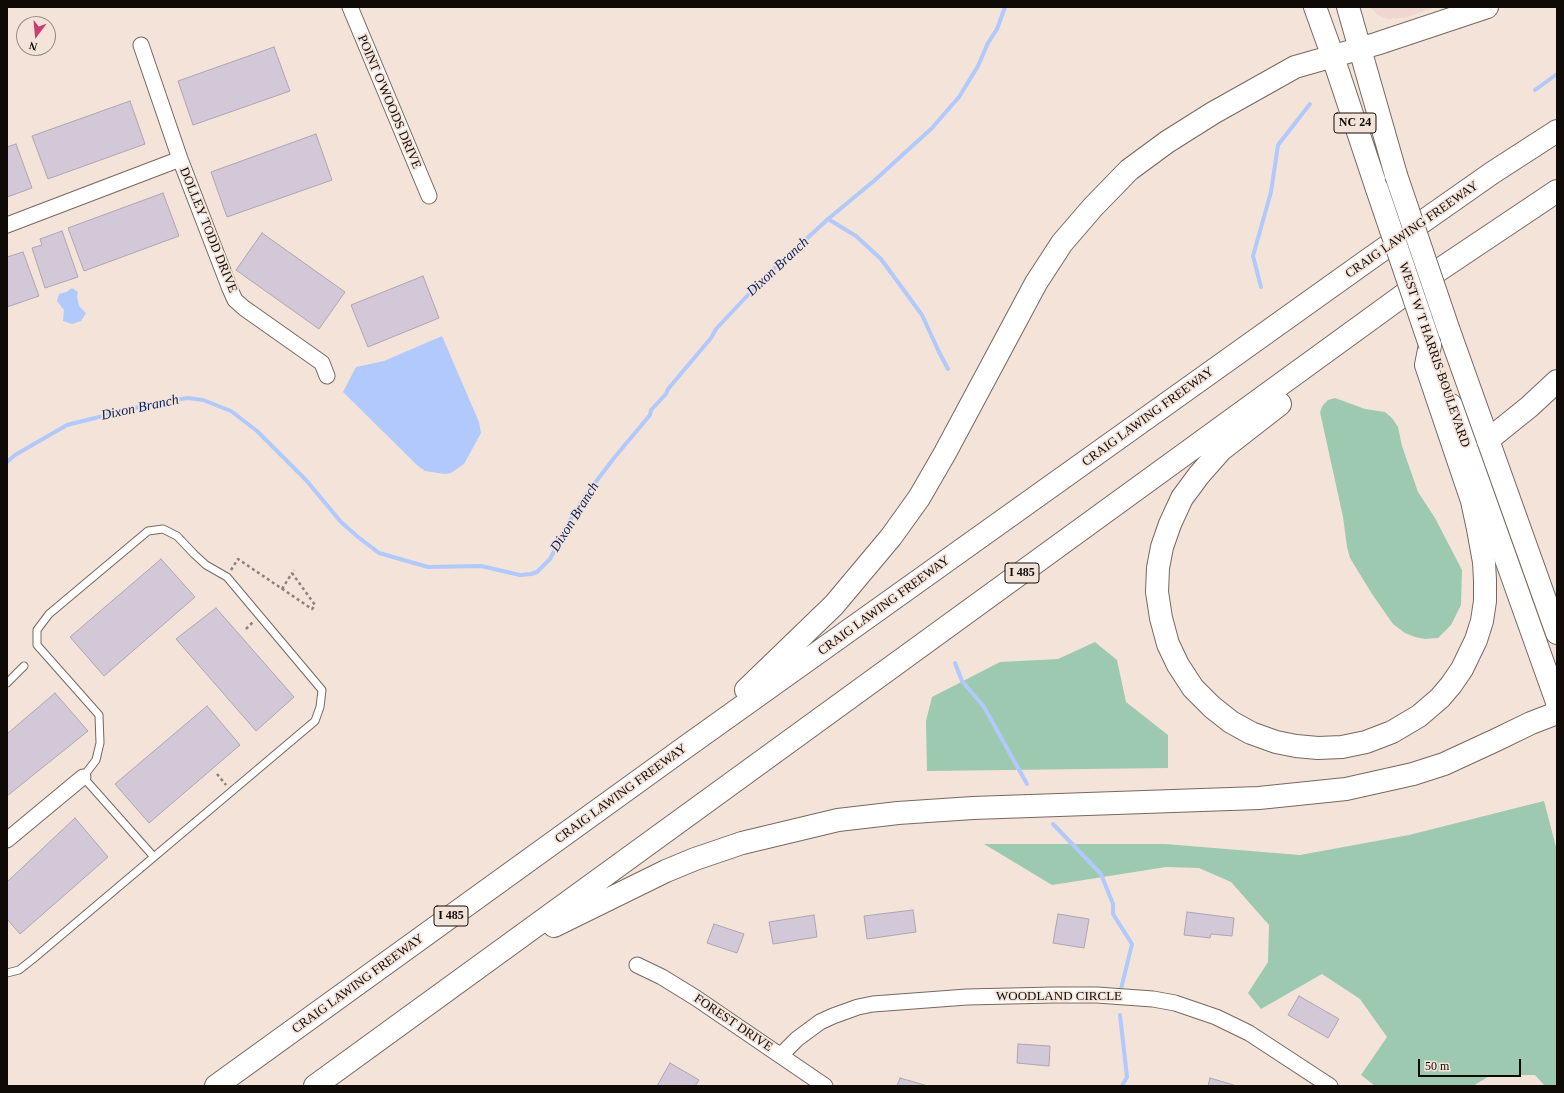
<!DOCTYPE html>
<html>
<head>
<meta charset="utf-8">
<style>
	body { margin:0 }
	#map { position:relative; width:1564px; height:1093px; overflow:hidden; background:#f4e3d9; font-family:Georgia,serif }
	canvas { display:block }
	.frame { position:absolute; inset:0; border:8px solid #100a07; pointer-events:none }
	.north { position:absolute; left:16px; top:16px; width:40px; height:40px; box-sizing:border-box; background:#f4e3d9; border:1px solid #998c85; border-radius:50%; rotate:196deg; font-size:11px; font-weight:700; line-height:16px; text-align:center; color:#100a07 }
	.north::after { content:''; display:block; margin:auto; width:14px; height:18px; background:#c93e74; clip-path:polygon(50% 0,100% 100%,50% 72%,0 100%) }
	.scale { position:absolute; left:1418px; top:1059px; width:103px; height:18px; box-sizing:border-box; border:2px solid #100a07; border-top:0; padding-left:5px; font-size:12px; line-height:14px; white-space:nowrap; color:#100a07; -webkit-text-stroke:3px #f4e3d9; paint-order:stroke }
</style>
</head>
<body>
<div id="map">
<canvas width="1564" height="1093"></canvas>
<div class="frame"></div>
<div class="north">N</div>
<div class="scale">50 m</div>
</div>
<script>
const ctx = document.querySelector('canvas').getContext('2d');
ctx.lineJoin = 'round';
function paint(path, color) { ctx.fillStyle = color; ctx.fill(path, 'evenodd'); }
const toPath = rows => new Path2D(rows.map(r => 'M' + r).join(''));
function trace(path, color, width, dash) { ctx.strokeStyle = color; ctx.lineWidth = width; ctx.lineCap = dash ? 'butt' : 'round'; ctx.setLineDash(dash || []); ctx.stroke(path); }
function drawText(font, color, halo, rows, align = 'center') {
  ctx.font = font + ' Georgia,serif'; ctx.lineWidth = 3.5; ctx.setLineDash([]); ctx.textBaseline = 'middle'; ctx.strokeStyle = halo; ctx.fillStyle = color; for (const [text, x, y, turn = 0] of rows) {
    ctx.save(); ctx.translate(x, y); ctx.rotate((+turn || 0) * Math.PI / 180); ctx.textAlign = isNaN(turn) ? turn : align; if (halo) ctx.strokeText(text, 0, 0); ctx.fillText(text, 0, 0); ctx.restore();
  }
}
const industrial = toPath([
	[1370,7,1435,7,1407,17,1388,19,1378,15]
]);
const green = toPath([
	[1335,398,1365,409,1385,412,1392,418,1398,427,1402,446,1418,492,1435,518,1462,570,1461,605,1451,625,1438,638,1425,639,1415,637,1405,633,1393,624,1372,594,1350,558,1347,547,1343,517,1320,412,1323,405,1328,400],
	[1095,642,1117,660,1126,702,1168,735,1168,768,927,771,926,721,932,697,1000,662,1058,659],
	[1544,801,1557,851,1557,1086,1545,1086,1535,1075,1491,1075,1473,1086,1375,1086,1361,1075,1387,1037,1360,999,1322,974,1261,1009,1248,993,1268,962,1269,925,1231,882,1199,868,1166,867,1052,885,984,844,1165,844,1300,855,1409,835]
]);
const water = toPath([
	[72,288,78,292,77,296,79,306,86,313,81,321,72,324,63,321,64,310,57,301,59,294,66,292],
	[442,336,479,422,481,433,464,464,451,473,445,474,425,471,418,466,343,392,356,367,384,361]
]);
const stream = toPath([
	[1535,90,1557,74],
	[828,219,856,236,881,259,922,315,939,352,948,369],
	[1261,287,1253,256,1271,192,1278,145,1310,104],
	[7,462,15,455,67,425,155,403,188,398,203,400,231,411,257,431,306,480,341,522,358,537,379,553,428,567,481,566,520,575,531,574,537,572,550,559,557,546,560,537,585,496,614,458,650,415,651,410,666,394,668,389,711,338,716,329,762,280,828,219,875,180,932,128,959,97,978,66,988,43,997,29,1005,7],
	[955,663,962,681,984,707,1027,784],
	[1053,824,1101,874,1113,904,1113,914,1132,944,1121,989],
	[1120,1015,1127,1077,1122,1086]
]);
const building = toPath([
	[274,47,290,91,193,125,178,81,274,47],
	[130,101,145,144,48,179,32,136,130,101],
	[316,134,332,180,227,217,211,172,316,134],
	[16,144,32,188,7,197,7,147,16,144],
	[163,193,179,236,84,271,68,228,163,193],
	[62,231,78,277,45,288,32,248,42,245,40,239,62,231],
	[262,233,345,292,319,329,236,270,262,233],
	[23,252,39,296,7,307,7,257,23,252],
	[423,276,439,318,368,347,351,305,423,276],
	[161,559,195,597,104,676,70,637,161,559],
	[216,608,294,697,256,731,176,639,216,608],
	[55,693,88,731,7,796,7,734,55,693],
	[207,706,240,745,149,823,115,784,207,706],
	[75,818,108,857,20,934,7,919,7,882,75,818],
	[913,910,916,932,867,939,864,916,913,910],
	[1187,912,1234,918,1232,936,1211,934,1210,938,1184,935,1187,912],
	[1058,914,1089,919,1084,948,1053,943,1058,914],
	[814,915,817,937,773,944,769,922,814,915],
	[714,924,744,934,737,953,707,943,714,924],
	[1299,996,1339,1019,1328,1038,1288,1015,1299,996],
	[1018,1044,1050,1046,1049,1066,1017,1063,1018,1044],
	[670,1063,699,1080,695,1086,657,1086,670,1063],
	[900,1078,928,1086,897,1086,900,1078],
	[1210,1078,1237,1086,1208,1086,1210,1078]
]);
const path = toPath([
	[231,570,238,559,312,609,315,605,292,573,294,570],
	[282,589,292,573],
	[246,629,253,622],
	[217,774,226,785]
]);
const lane = toPath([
	[7,683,24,666],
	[7,973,19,970,33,959,315,721,320,707,322,690,227,577,206,565,194,554,177,536,163,529,148,531,49,614,37,630,37,645,99,715,100,743,96,760,83,777,154,857]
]);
const street = toPath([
	[350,7,429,196],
	[141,45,180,159,230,289,235,300,244,308,322,363,327,376],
	[7,225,180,159],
	[7,840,83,777],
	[637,965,662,977,696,998,825,1086],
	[781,1055,797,1039,820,1022,833,1016,858,1007,873,1004,967,997,1054,995,1097,995,1153,999,1175,1003,1216,1017,1249,1033,1330,1086]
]);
const primary = toPath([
	[1315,7,1333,57,1377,189],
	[1348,7,1396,175],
	[1449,331,1557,633],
	[1451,405,1557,702]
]);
const highway = toPath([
	[1280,404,1221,450,1199,475,1182,498,1170,524,1162,547,1158,568,1157,592,1161,618,1168,644,1178,665,1193,688,1212,707,1231,722,1251,733,1276,742,1296,746,1318,748,1342,747,1366,742,1392,732,1419,716,1440,698,1451,685,1462,669,1476,640,1482,621,1485,601,1485,580,1484,562,1478,529,1472,501,1426,365,1430,345],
	[1488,440,1529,407,1557,381],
	[746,690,834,605,891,537,919,498,945,453,1036,283,1062,243,1093,207,1129,170,1167,142,1213,113,1295,67,1376,44,1487,7],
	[554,926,666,871,695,859,742,843,838,820,898,813,973,808,1259,798,1346,789,1413,774,1444,764,1496,740,1531,723,1557,713],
	[216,1086,687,746,1368,260,1492,173,1557,131],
	[315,1086,1427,278,1557,191]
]);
const primaryBridge = toPath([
	[1396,175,1449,331],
	[1377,189,1430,345]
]);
const shields = [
	[1355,123,42],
	[1022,573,34],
	[451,916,34]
];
const shieldNames = [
	["NC 24",1355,123],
	["I 485",1022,573],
	["I 485",451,916]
];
const streetNames = [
	["POINT O'WOODS DRIVE",389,102,67],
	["DOLLEY TODD DRIVE",208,230,68],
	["CRAIG LAWING FREEWAY",1412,230,-35],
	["WEST W T HARRIS BOULEVARD",1434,355,71],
	["CRAIG LAWING FREEWAY",1148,417,-36],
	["CRAIG LAWING FREEWAY",884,606,-36],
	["CRAIG LAWING FREEWAY",621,794,-36],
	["CRAIG LAWING FREEWAY",358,984,-36],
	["WOODLAND CIRCLE",1059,997],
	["FOREST DRIVE",733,1023,34]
];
const waterNames = [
	["Dixon Branch",778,267,-43],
	["Dixon Branch",140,408,-12],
	["Dixon Branch",575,517,-58]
];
paint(industrial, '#f0d6d0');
paint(green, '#9dc9b1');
paint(water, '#b1c9fc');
trace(stream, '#b1c9fc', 4);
paint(building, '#d2c8d7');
trace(building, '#aea4b3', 1);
trace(lane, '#77685f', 9);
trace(street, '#77685f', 17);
trace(primary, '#77685f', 24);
trace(highway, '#77685f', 24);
trace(path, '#8d817a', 2.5, [3, 3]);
trace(lane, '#fff', 7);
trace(street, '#fff', 15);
trace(primary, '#fff', 22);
trace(highway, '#fff', 22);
trace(primaryBridge, '#77685f', 24, []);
trace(primaryBridge, '#fff', 22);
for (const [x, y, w] of shields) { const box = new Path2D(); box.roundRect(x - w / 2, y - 10, w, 20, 3); ctx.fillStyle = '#f4e3d9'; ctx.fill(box); trace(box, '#100a07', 1); }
drawText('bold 12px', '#100a07', null, shieldNames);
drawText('13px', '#100a07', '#f4e3d9', streetNames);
drawText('italic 14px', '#092166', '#f4e3d9', waterNames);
</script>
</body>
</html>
